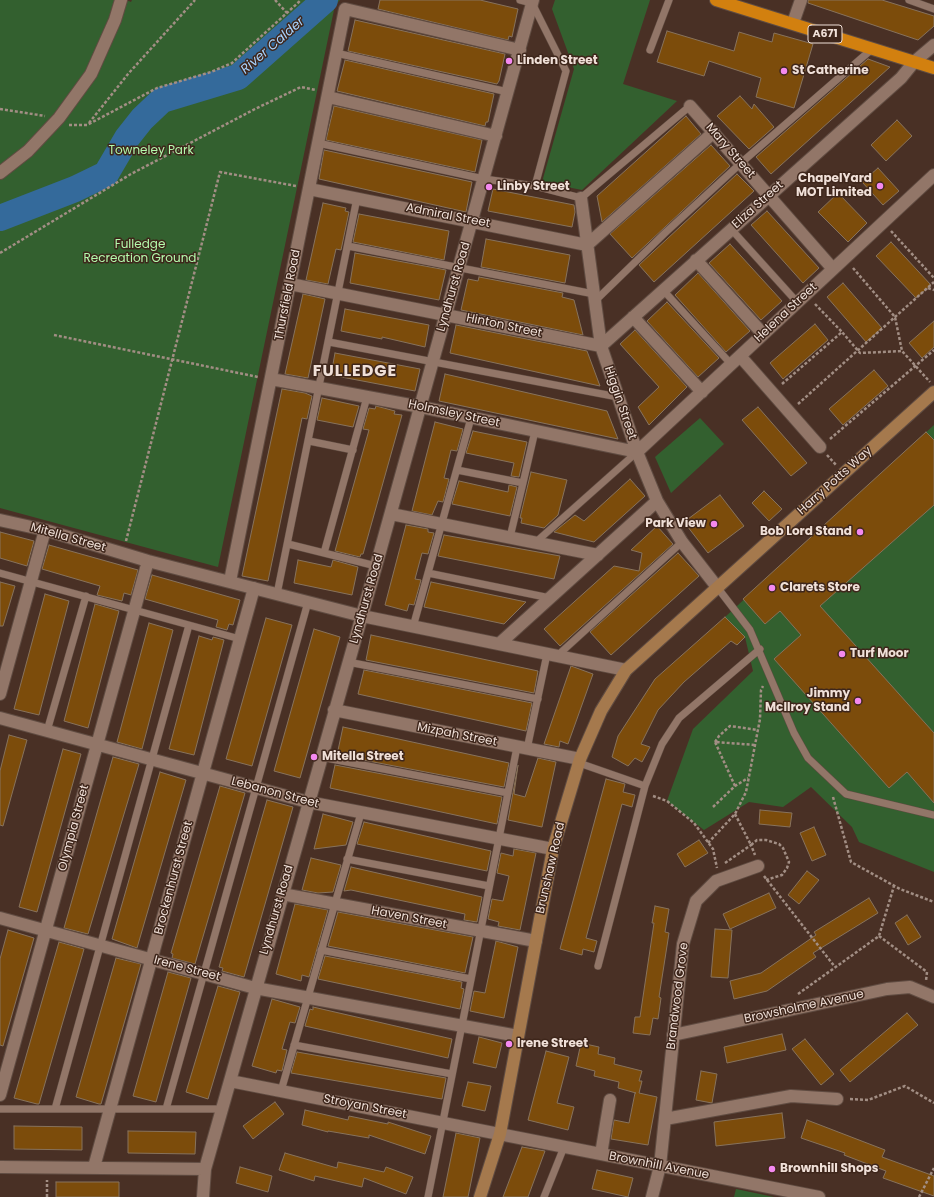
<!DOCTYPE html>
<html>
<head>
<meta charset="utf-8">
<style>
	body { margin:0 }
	canvas { display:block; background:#493025 }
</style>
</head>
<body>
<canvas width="934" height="1197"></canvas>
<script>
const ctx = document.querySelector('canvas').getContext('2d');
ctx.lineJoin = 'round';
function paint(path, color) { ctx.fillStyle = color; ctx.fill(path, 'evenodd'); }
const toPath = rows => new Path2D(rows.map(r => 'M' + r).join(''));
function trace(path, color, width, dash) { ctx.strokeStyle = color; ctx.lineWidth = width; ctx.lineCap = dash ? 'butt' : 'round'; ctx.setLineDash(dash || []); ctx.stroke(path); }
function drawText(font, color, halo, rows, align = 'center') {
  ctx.font = font + ' Poppins,sans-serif'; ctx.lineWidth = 3; ctx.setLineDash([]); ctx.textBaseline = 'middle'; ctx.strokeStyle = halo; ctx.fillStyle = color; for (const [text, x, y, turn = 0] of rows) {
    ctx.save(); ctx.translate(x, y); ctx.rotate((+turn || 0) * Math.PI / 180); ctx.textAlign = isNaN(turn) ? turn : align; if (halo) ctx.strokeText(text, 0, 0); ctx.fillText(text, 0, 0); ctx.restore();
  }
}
const green = toPath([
	[0,0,126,0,131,2,132,0,340,0,335,5,218,567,0,508],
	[555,0,650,0,623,84,677,101,582,190,542,182,574,69,552,9],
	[700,418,724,444,671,493,655,457],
	[934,425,934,872,859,842,852,827,811,787,783,807,749,802,704,830,667,801,693,729,753,671,745,637,725,617],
	[736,1189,774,1197,734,1197]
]);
const river = toPath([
	[0,218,75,189,106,174,127,138,142,119,162,100,238,77,325,0]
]);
const building = toPath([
	[380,0,480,0,518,9,512,37,509,36,508,40,378,9,380,0],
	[808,0,882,0,934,16,934,26,918,40,808,3,808,0],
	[355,20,505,54,499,81,497,84,348,51,355,20],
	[667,31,734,51,739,32,772,42,774,33,813,44,794,108,756,97,761,78,709,61,704,76,657,62,667,31],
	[868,59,890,67,771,174,756,157,868,59],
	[345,60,494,94,488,122,486,122,485,126,337,91,345,60],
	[740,96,752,109,754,104,774,127,749,149,717,116,740,96],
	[334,106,482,140,475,172,326,140,334,106],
	[686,116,701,134,602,222,597,196,686,116],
	[897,120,912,136,886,161,871,145,897,120],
	[711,145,730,166,632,258,610,234,711,145],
	[324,150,472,182,466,212,319,179,324,150],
	[878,168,899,191,883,205,862,182,878,168],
	[737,174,754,191,654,282,639,265,737,174],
	[493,189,574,205,575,212,572,227,488,211,493,189],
	[838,193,867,223,848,242,818,212,838,193],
	[323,203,346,208,345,211,349,212,341,250,336,249,328,284,306,280,323,203],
	[767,211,819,268,803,283,751,225,767,211],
	[359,214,449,231,444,260,353,242,359,214],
	[486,239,570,255,565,283,481,267,486,239],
	[891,242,931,285,916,298,876,256,891,242],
	[730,244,782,301,761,320,709,263,730,244],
	[355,253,446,270,439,300,350,283,355,253],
	[698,273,750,331,726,352,675,295,698,273],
	[479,277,563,293,562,297,574,300,583,335,461,310,468,279,478,281,479,277],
	[843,283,882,328,866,342,827,297,843,283],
	[303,294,325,299,308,378,285,374,303,294],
	[667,302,719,358,698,377,647,321,667,302],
	[345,309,429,325,425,347,382,337,382,339,341,331,345,309],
	[934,321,934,347,922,358,909,343,934,321],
	[815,324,828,340,783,379,770,363,815,324],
	[456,325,587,351,600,386,450,353,456,325],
	[635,330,687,387,649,425,638,407,659,387,620,344,635,330],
	[335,353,420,369,415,391,331,375,335,353],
	[874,370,888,386,843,425,829,409,874,370],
	[445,374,607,411,618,439,439,401,445,374],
	[282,389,305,393,312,396,307,419,302,418,268,581,242,576,282,389],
	[322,398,359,406,353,427,317,420,322,398],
	[376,406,395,411,394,414,402,415,363,554,361,554,360,557,335,551,369,430,363,429,369,408,375,409,376,406],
	[758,407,807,463,791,476,742,420,758,407],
	[435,422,463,429,457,451,451,450,444,478,449,479,443,502,438,501,432,515,412,511,435,422],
	[473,431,527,442,519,477,511,476,514,463,466,453,473,431],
	[926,432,934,440,934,505,820,606,934,733,934,803,907,772,889,788,774,659,801,635,780,611,765,624,743,599,926,432],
	[531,472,567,480,558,515,544,528,521,523,522,518,520,518,531,472],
	[630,479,645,496,594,542,554,532,575,515,584,521,630,479],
	[459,481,508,492,509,485,517,487,510,516,452,504,459,481],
	[764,491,782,509,769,521,752,503,764,491],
	[720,495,744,526,708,553,684,522,720,495],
	[406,525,428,529,428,532,434,533,428,554,422,553,415,579,421,580,414,605,409,604,407,611,385,605,406,525],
	[657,526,673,544,560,646,544,629,614,566,639,571,642,553,631,550,657,526],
	[0,532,34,541,27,566,0,558,0,532],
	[444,535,560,556,554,579,438,556,444,535],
	[49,545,138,570,131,595,124,593,122,601,97,595,100,586,42,569,49,545],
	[678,553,699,576,611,655,590,632,678,553],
	[298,560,331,567,333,560,358,567,352,595,294,583,298,560],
	[152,575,240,600,233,625,229,624,227,630,216,627,218,620,145,599,152,575],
	[0,582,15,586,3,626,0,626,0,582],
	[431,582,526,602,504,624,424,607,431,582],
	[45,594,69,601,39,715,14,709,45,594],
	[95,604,119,611,88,728,64,721,95,604],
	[725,617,745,637,737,645,731,641,684,682,658,710,641,744,650,747,642,762,635,758,628,766,612,757,618,736,655,679,725,617],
	[266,618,292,625,252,766,226,759,266,618],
	[149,623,173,630,142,749,117,742,149,623],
	[314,629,340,637,300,778,274,771,314,629],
	[371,635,538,671,534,693,366,660,371,635],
	[199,636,212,640,213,637,224,640,194,755,169,749,199,636],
	[571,666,593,674,568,744,560,741,559,747,544,744,571,666],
	[364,670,532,703,526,731,358,694,364,670],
	[343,727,509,763,504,787,337,755,343,727],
	[9,735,27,740,3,826,0,825,0,771,9,735],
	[63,749,81,754,37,912,19,907,63,749],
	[113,757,139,764,88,934,64,928,113,757],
	[538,758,556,762,542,827,508,820,518,765,514,794,525,797,538,758],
	[335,765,502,797,497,824,330,788,335,765],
	[160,772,186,780,137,948,112,939,160,772],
	[606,779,625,784,623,792,635,795,632,807,622,804,586,938,597,941,594,952,583,949,582,955,560,949,606,779],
	[220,786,245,793,195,964,172,958,173,954,171,953,220,786],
	[267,800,293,807,244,977,222,971,223,968,219,967,267,800],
	[760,810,792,813,790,827,759,824,760,810],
	[323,814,353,822,346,845,314,849,323,814],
	[364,822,491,851,487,871,357,844,364,822],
	[814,827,826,855,812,861,800,833,814,827],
	[699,840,708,853,685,867,677,854,699,840],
	[514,849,536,853,520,930,498,926,499,922,488,919,492,899,503,901,509,876,497,873,501,853,513,856,514,849],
	[311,858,341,865,333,892,318,893,302,890,311,858],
	[351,867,482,897,477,922,464,920,465,914,351,890,344,891,351,867],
	[807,871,819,880,799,904,788,895,807,871],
	[769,893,776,908,730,929,723,914,769,893],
	[869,898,878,913,813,953,816,957,767,991,734,999,730,981,761,973,816,935,814,932,869,898],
	[295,904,328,910,309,977,302,975,301,981,276,974,295,904],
	[655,906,669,909,665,932,669,933,659,997,661,998,658,1019,653,1018,650,1035,633,1033,635,1017,640,1017,654,923,652,923,655,906],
	[338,912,473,937,465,973,328,946,338,912],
	[907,915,921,937,908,945,895,923,907,915],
	[715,929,732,930,728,978,711,977,715,929],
	[8,930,34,938,3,1046,0,1045,0,959,8,930],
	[496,941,518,947,504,1018,470,1011,474,991,485,993,496,941],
	[59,942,84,949,39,1104,37,1104,14,1098,59,942],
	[325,956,462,982,461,988,464,989,460,1009,318,979,325,956],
	[116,958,141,964,101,1104,99,1104,76,1097,116,958],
	[168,972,191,978,156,1102,133,1096,168,972],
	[218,986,240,992,208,1099,186,1092,218,986],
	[272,999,300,1007,295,1023,290,1022,282,1049,287,1050,282,1071,277,1070,276,1073,252,1066,272,999],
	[313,1007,452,1039,448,1058,305,1026,310,1009,313,1010,313,1007],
	[907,1013,918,1025,850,1082,840,1070,907,1013],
	[782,1034,786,1050,727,1063,724,1047,782,1034],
	[479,1037,502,1043,496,1068,473,1063,479,1037],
	[805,1039,834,1074,821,1085,792,1049,805,1039],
	[581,1043,599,1047,598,1054,615,1058,614,1064,642,1071,639,1081,642,1081,639,1093,657,1097,648,1145,611,1139,614,1120,629,1123,635,1093,636,1093,618,1088,619,1082,594,1076,595,1071,576,1066,581,1043],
	[546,1051,569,1057,557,1103,574,1107,568,1130,528,1120,546,1051],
	[297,1052,446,1078,442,1099,291,1073,297,1052],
	[701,1071,717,1074,712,1103,696,1100,701,1071],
	[468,1082,491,1086,485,1111,462,1106,468,1082],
	[275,1102,284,1114,253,1139,243,1126,275,1102],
	[305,1110,348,1120,349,1116,388,1124,388,1122,431,1136,425,1154,369,1135,369,1138,328,1131,328,1132,302,1125,305,1110],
	[782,1113,785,1138,716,1146,714,1122,782,1113],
	[807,1120,885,1150,882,1157,934,1176,934,1196,883,1178,886,1171,844,1155,845,1153,801,1138,807,1120],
	[14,1126,82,1127,82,1150,14,1149,14,1126],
	[128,1131,196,1132,195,1154,128,1153,128,1131],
	[456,1133,480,1138,468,1197,443,1197,456,1133],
	[522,1147,545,1151,528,1197,503,1197,522,1147],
	[285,1153,337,1168,338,1162,384,1172,386,1167,413,1177,406,1194,364,1178,362,1187,315,1176,314,1181,279,1170,285,1153],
	[240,1167,272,1176,268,1192,236,1183,240,1167],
	[597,1170,633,1178,628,1197,592,1189,597,1170],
	[56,1182,119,1182,119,1197,56,1197,56,1182]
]);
const path = toPath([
	[275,0,287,13],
	[0,109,45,116],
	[89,123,128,74,195,0],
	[69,125,87,125,157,88,211,72,232,63,301,0],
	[891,231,934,278],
	[0,253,131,174,255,109,301,87,316,90],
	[853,268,895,317,902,351,930,382],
	[928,288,934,290],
	[815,304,842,332],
	[54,335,258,377],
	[782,384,842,332,860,353,902,351],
	[798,404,934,282],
	[830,439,934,350],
	[827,455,836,465],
	[126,541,220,172,296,186],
	[715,742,719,736,730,726,758,730],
	[735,786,715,742,755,745],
	[653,796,667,801,694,823,713,849,717,868],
	[833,797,851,862,900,889,934,902],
	[713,807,735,786,748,778],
	[735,814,751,845,757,840,766,840,779,844,783,848,789,862,787,868,782,875,766,880],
	[708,843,735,814,746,792,760,719,761,690,763,686],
	[725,863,751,845,755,855],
	[764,876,835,967],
	[879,936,927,972,926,981],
	[798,994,879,936,894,886],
	[850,1099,868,1100,905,1086,934,1103],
	[47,1197,47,1180],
	[919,1197,934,1168]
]);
const lane = toPath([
	[520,0,532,3,566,71,535,186,581,198,690,106],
	[909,0,934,9],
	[650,50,669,0],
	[336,53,508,92],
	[318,143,484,179,535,186],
	[731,229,797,302],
	[348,246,594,294],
	[663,290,731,364],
	[595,301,666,232,741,163,872,49],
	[329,342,618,397],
	[309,441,353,450],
	[457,470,523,483,510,537],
	[523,483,535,431],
	[536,542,637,452],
	[288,544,376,566],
	[324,553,367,397],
	[0,573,240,639],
	[428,573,550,598],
	[717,587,750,630,794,733,808,758,846,794,934,815],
	[277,594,357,198],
	[413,627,471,418],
	[557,656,682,542],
	[348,662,538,699],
	[47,731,86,596],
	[527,749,547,654],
	[321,757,508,793],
	[579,763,645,786],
	[347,859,489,886],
	[321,950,471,979],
	[598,966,645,786,662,744,679,718,760,649],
	[294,1045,452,1074],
	[281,1091,361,813],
	[0,1109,222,1109],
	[55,1109,189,625],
	[166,1109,308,602],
	[428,1197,517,747],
	[544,1197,564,1147]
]);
const street = toPath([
	[793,23,801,0],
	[328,97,496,136],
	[690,106,833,269],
	[0,173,28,151,59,118,91,74,115,20,121,0],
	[309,189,587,245,714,132],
	[581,198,601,346,637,452,657,501,682,542,717,587],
	[696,260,763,334],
	[290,284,601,346,901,78,914,62,934,45],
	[633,317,702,392],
	[740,356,820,447],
	[271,379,421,407,637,452,934,175],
	[391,514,598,555],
	[0,520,45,530,148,561,362,616,626,670],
	[230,581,345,9,520,50],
	[499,644,657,501],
	[0,694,45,530],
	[334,710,580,759],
	[0,718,308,802,553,849],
	[282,894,536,941],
	[0,918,255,988,518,1036],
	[673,1035,887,989,910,987,934,997],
	[230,1081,819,1197],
	[0,1095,148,561],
	[665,1119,791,1096,837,1099],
	[601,1154,610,1100],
	[0,1167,205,1169],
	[94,1167,254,588],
	[203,1197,205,1169,376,566,533,0],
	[652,1197,660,1166,683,944,696,901,716,881,758,866]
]);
const secondary = toPath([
	[480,1197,500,1134,553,849,580,759,601,711,626,670,934,392]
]);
const highway = toPath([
	[716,0,934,68]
]);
const markers = [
	[509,61,4,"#f489f0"],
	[784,71,4,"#f489f0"],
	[880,186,4,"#f489f0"],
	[489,187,4,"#f489f0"],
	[714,524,4,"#f489f0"],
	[860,532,4,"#f489f0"],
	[772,588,4,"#f489f0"],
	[842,654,4,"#f489f0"],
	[858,701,4,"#f489f0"],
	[314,757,4,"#f489f0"],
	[509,1044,4,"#f489f0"],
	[772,1169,4,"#f489f0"]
];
const shields = [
	[825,34,34]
];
const shieldNames = [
	["A671",825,34]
];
const poiNames = [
	["Linden Street",517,61],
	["St Catherine",792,71],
	["ChapelYard",872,179,"right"],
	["MOT Limited",872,193,"right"],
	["Linby Street",497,187],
	["Park View",706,524,"right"],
	["Bob Lord Stand",852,532,"right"],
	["Clarets Store",780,588],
	["Turf Moor",850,654],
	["Jimmy",850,694,"right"],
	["McIlroy Stand",850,708,"right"],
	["Mitella Street",322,757],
	["Irene Street",517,1044],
	["Brownhill Shops",780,1169]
];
const parkNames = [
	["Towneley Park",151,151],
	["Fulledge",140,245],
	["Recreation Ground",140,259]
];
const streetNames = [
	["Mary Street",730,151,49],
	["Eliza Street",758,205,-42],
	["Admiral Street",448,216,11],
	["Lyndhurst Road",454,287,-74],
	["Thursfield Road",288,295,-79],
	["Helena Street",786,313,-43],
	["Hinton Street",504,326,12],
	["Higgin Street",620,403,71],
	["Holmsley Street",454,414,12],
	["Harry Potts Way",835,481,-42],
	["Mitella Street",68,538,16],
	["Lyndhurst Road",367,599,-74],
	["Mizpah Street",457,735,11],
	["Lebanon Street",275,793,15],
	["Olympia Street",74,828,-75],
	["Brunshaw Road",551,868,-77],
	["Brockenhurst Street",174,878,-75],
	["Lyndhurst Road",277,910,-74],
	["Haven Street",409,918,11],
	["Irene Street",187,969,15],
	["Brandwood Grove",678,996,-83],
	["Browsholme Avenue",804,1007,-12],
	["Stroyan Street",365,1107,11],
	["Brownhill Avenue",659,1166,11]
];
const waterNames = [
	["River Calder",273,46,-41]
];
const districtNames = [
	["FULLEDGE",355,372]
];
paint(green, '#33602f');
trace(river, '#346a9b', 26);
paint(building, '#7c4c0b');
trace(building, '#87725c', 1);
trace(lane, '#604c42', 8);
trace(street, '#604c42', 14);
trace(secondary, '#604c42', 14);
trace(highway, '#604c42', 14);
trace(path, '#a28e84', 2.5, [3, 2]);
trace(lane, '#927668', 7);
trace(street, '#927668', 12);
trace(secondary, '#a5794d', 12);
trace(highway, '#d2800f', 12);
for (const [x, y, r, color] of markers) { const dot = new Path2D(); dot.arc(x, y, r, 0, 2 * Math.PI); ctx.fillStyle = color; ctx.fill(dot); trace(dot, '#3e261b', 1.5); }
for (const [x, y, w] of shields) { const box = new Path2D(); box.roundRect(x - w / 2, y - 9, w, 18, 3); ctx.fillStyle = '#3e261b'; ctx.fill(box); trace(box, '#f0e0d8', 1); }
drawText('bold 11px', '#f0e0d8', null, shieldNames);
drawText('bold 12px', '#f0e0d8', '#3e261b', poiNames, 'left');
drawText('12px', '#b3faac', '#3e261b', parkNames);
drawText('12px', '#f0e0d8', '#3e261b', streetNames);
drawText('italic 13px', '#a8d4ff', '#3e261b', waterNames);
ctx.letterSpacing = '1px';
drawText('bold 16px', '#f0e0d8', '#3e261b', districtNames);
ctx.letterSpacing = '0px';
</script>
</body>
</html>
